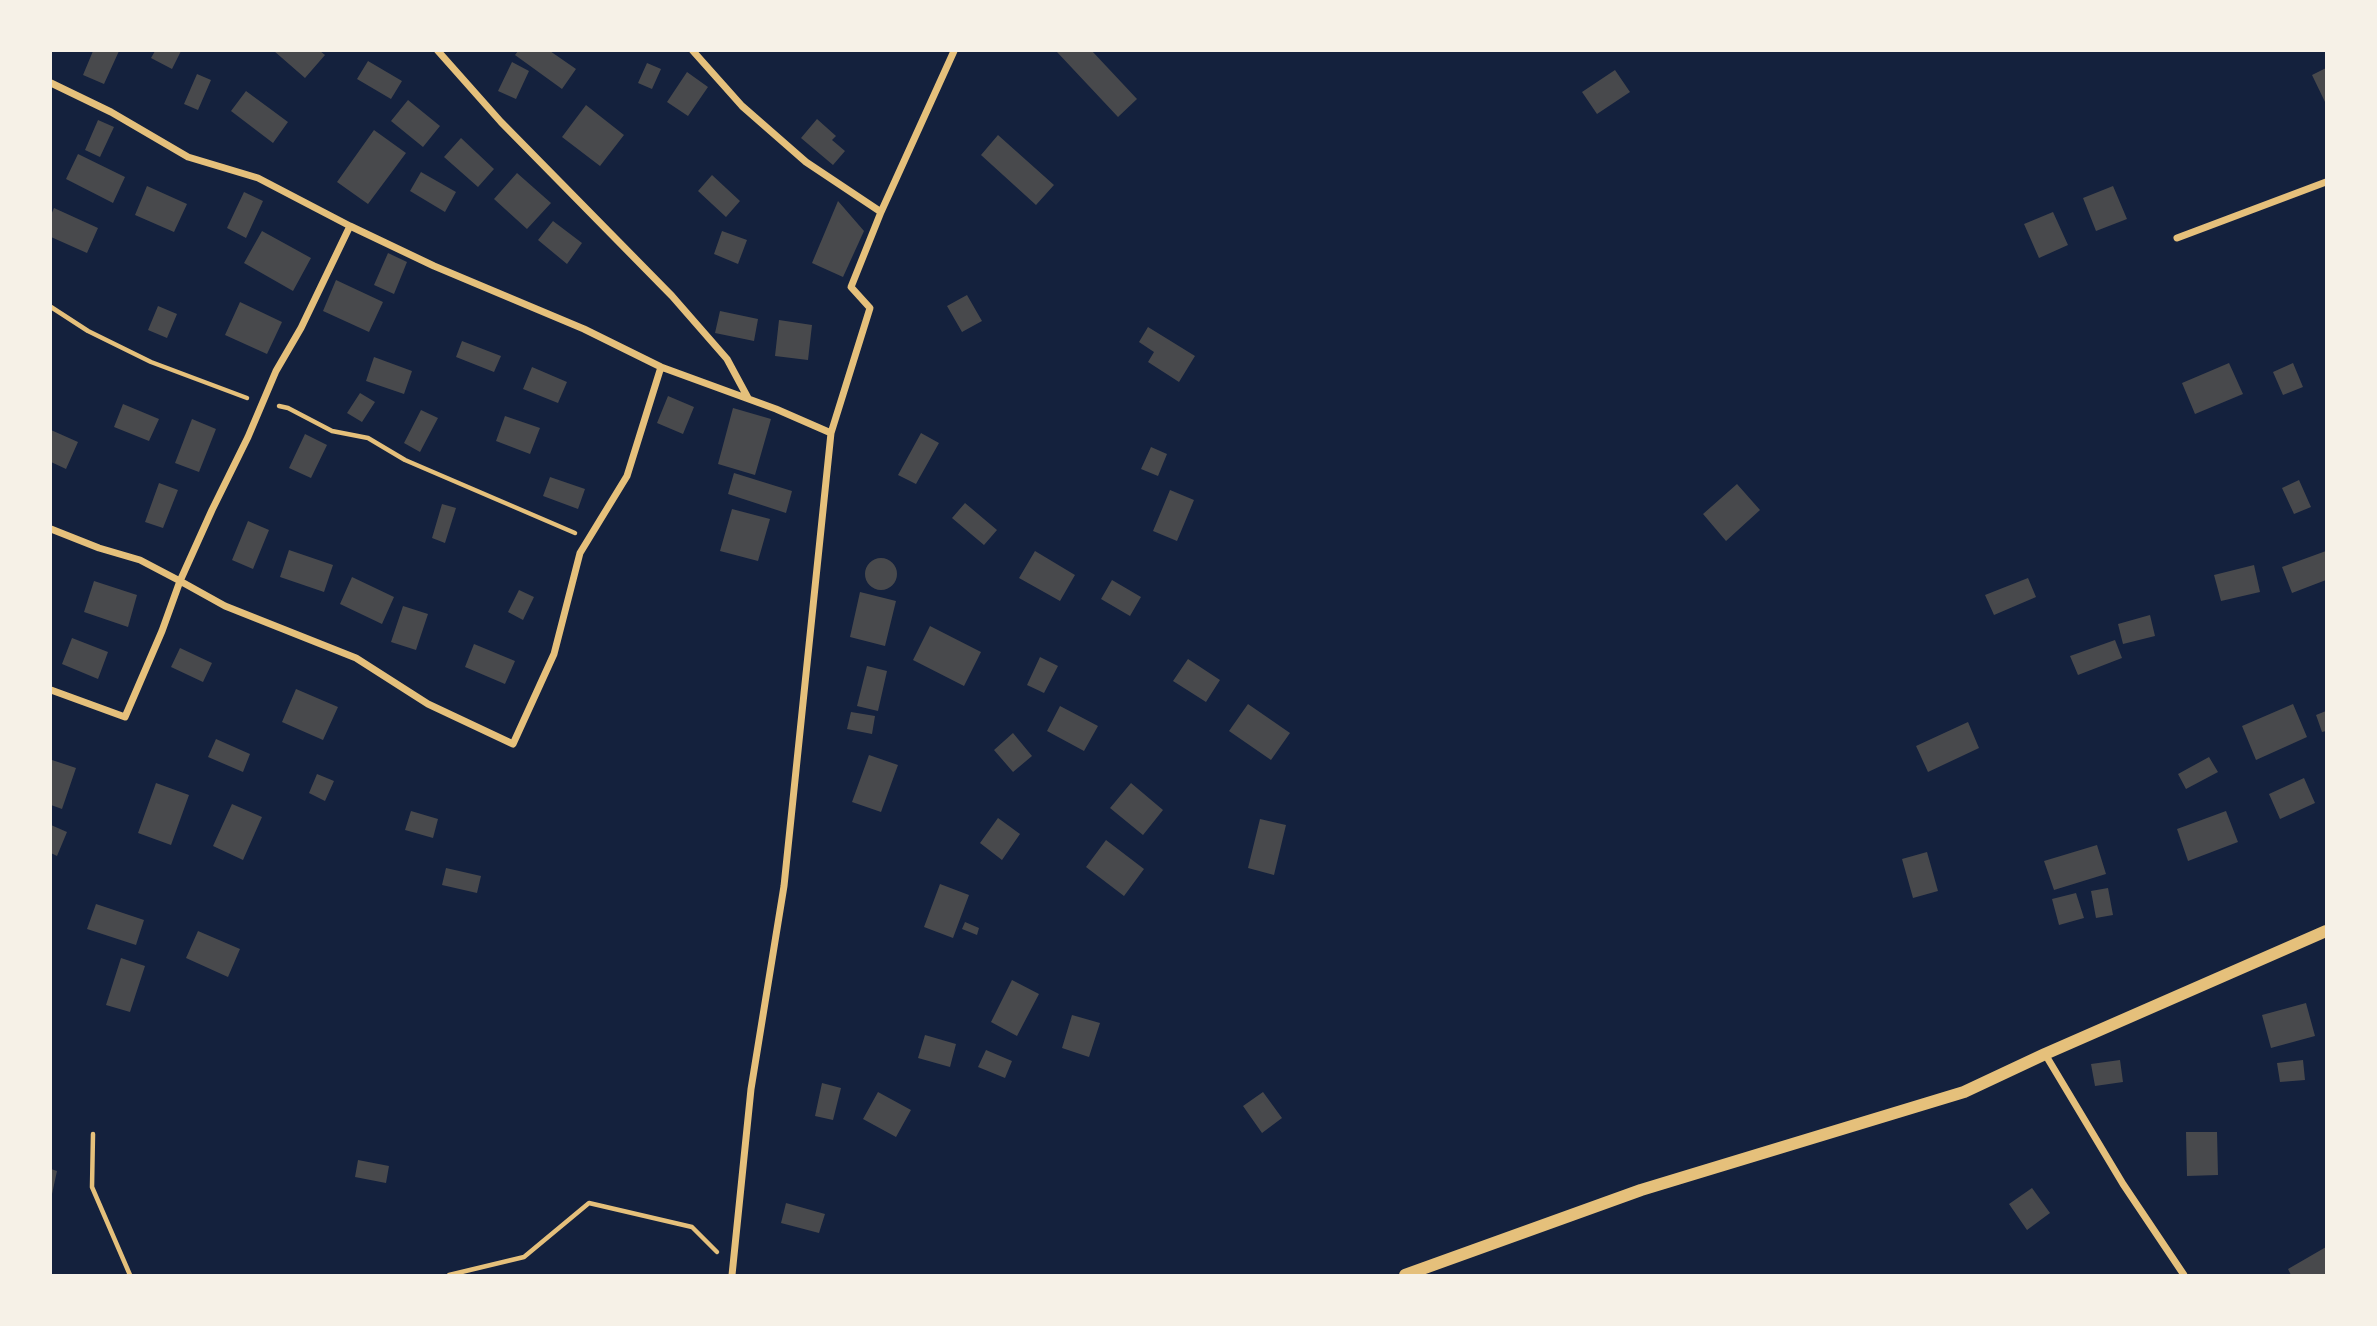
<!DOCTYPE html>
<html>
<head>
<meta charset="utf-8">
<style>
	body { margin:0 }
	#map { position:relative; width:2377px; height:1326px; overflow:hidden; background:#14213d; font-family:Merriweather,serif }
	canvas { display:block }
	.frame { position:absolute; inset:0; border:52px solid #f6f1e7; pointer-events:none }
</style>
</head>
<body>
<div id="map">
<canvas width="2377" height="1326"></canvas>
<div class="frame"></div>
</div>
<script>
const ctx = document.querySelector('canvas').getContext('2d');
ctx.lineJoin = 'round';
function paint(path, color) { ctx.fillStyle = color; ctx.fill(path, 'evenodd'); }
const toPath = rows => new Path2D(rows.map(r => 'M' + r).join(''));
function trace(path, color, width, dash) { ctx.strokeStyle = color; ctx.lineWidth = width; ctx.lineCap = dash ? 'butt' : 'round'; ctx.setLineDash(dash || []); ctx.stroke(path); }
const building = toPath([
	[93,51,119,51,104,84,83,75],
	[155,51,181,51,172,69,151,58],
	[274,51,320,51,325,55,305,78],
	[518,51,550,51,576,69,562,89,515,55],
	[1059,51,1092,51,1137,99,1118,117,1057,52],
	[368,61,402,81,391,99,357,79],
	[512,62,529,71,516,99,498,91],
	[647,63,661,69,652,89,638,83],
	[2326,68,2326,104,2312,75],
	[1615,70,1630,92,1597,114,1582,92],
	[687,72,708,87,688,116,667,102],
	[197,74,211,80,198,110,184,104],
	[246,91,288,122,273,143,231,111],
	[408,100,440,126,423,147,391,121],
	[586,105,624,135,600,166,562,137],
	[817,119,836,136,832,140,845,151,833,165,801,138],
	[98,120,114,127,100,157,85,150],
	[374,130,406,153,368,204,337,182],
	[998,135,1054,185,1036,205,981,155],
	[461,138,494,169,478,187,444,157],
	[78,154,125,177,113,203,66,179],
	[421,172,456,192,445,212,410,191],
	[517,173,551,203,527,229,494,199],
	[712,175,740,201,726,217,698,191],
	[147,186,187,204,174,232,135,215],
	[2113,186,2127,219,2096,231,2083,198],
	[244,192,263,201,246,238,227,228],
	[838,201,864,231,843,277,812,263],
	[54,208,98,228,87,253,51,237,51,215],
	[2053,212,2068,245,2039,258,2024,224],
	[553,221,582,243,567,264,538,240],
	[262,231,311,258,293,291,244,263],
	[722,231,747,240,738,264,714,254],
	[388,253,407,262,394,294,374,285],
	[336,280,383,302,369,332,323,311],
	[967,295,982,321,962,332,947,306],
	[240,302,282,322,267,354,225,335],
	[158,306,177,314,167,338,148,330],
	[720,311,758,319,754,341,715,333],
	[779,320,812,325,808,360,775,356],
	[1148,327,1195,356,1179,382,1148,362,1154,352,1139,342],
	[462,341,501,356,494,372,456,357],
	[374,357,412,371,404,394,366,381],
	[2229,363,2243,394,2195,414,2182,383],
	[2293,363,2303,387,2283,395,2273,372],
	[532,367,567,382,558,403,523,389],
	[360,393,375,402,362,422,347,413],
	[668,396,694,407,683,434,657,423],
	[123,404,159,419,149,441,114,427],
	[733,408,771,419,755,475,718,464],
	[421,410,438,418,420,452,404,443],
	[505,416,540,428,530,454,496,441],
	[192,419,216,429,199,472,175,463],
	[51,430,78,442,66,469,51,462],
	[921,433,939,443,916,484,898,475],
	[305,434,327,445,311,478,289,468],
	[1151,447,1167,454,1158,476,1141,469],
	[734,473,792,491,786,513,728,494],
	[550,477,585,489,578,509,543,496],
	[2299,480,2311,507,2294,514,2282,488],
	[159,483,178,490,163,528,145,522],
	[1737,484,1760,510,1726,541,1703,514],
	[1170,490,1194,500,1177,541,1153,531],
	[965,503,997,530,984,545,952,518],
	[442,504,456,508,445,543,432,538],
	[732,509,770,519,758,561,720,551],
	[248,521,269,530,253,569,232,560],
	[289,550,333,565,324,592,280,577],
	[1035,551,1075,575,1060,601,1019,578],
	[2326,551,2326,580,2292,593,2282,567],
	'865 574a16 16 0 1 1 32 0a16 16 0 1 1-32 0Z',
	[2254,565,2260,592,2221,601,2214,575],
	[352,577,394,597,382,624,340,604],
	[2028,578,2036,597,1994,615,1985,595],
	[1112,580,1141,597,1130,616,1101,599],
	[94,581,137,595,128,627,84,612],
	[519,590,534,597,523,620,508,612],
	[860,592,896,601,885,646,850,637],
	[403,606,428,614,416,650,391,642],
	[2150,615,2155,636,2123,644,2118,624],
	[930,626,981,652,964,686,913,660],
	[72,638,108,652,98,679,62,664],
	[2115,640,2122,658,2078,675,2070,656],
	[474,644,515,661,505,684,465,667],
	[180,648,212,663,203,682,171,667],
	[1040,657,1058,666,1044,693,1027,685],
	[1188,659,1220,680,1206,702,1173,681],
	[867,666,887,671,878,711,857,706],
	[296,689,338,707,323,740,282,722],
	[1248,704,1290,733,1271,760,1229,731],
	[2293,704,2307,737,2256,760,2242,726],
	[1060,706,1098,726,1084,751,1047,731],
	[2326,711,2326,731,2322,732,2316,715],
	[851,712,875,716,872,734,847,729],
	[1968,722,1979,748,1928,772,1916,746],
	[1013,733,1032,756,1013,772,994,750],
	[216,739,250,754,243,772,208,757],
	[869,755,898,765,881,812,852,802],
	[2209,757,2218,772,2186,789,2178,774],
	[52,760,76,768,62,809,51,805],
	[317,774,334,781,325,801,309,793],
	[2304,778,2315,803,2280,819,2269,794],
	[156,783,189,795,171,845,138,833],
	[1131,783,1163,810,1143,835,1110,808],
	[232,804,262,817,243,860,213,846],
	[411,811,438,819,433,838,405,830],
	[2226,811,2238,842,2188,861,2177,829],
	[998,818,1020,834,1002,860,980,843],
	[1260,819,1286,825,1274,875,1248,868],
	[51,825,67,832,57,856,51,853],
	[1106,840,1144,869,1124,896,1086,867],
	[2097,845,2106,874,2054,890,2044,861],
	[1927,852,1938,891,1913,898,1902,859],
	[446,868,481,876,477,893,442,885],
	[940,884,969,895,953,938,924,927],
	[2108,888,2113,915,2096,918,2091,891],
	[2076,893,2084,918,2059,925,2052,899],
	[96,904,144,920,136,945,87,929],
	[965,922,979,928,977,935,962,929],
	[198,931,240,949,228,977,186,958],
	[121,958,145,966,130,1012,106,1005],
	[1012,980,1039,994,1017,1036,991,1022],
	[2306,1003,2315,1036,2271,1048,2262,1015],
	[1072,1015,1100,1023,1089,1057,1062,1048],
	[925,1035,956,1044,950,1067,918,1058],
	[986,1050,1012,1061,1005,1078,978,1067],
	[2120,1060,2123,1082,2095,1086,2091,1064],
	[2303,1060,2305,1080,2280,1082,2277,1063],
	[822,1083,841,1088,833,1120,815,1116],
	[878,1092,911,1110,896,1137,863,1119],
	[1263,1092,1282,1118,1262,1133,1243,1106],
	[2186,1132,2217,1132,2218,1175,2187,1176],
	[358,1160,389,1166,386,1183,355,1177],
	[51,1169,57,1171,52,1194,51,1194],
	[2032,1188,2050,1213,2027,1230,2009,1204],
	[786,1203,825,1214,819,1233,781,1223],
	[2326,1247,2326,1275,2291,1275,2288,1269]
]);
const path = toPath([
	[51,307,88,331,151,362,247,398],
	[279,406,288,408,332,431,368,438,405,460,575,533],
	[93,1134,92,1187,130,1275],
	[449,1275,524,1257,589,1203,692,1227,717,1252]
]);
const minor = toPath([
	[438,51,501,122,672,296,727,359,748,398],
	[693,51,742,106,806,162,881,212],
	[51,83,111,112,188,157,258,178,350,226,434,266,584,329,661,367,776,409,831,433],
	[350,226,301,328,276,371,248,437,212,510,180,581,225,606,356,658,428,704,513,744,554,654,580,553,627,476,661,367],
	[2177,238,2326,182],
	[51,529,99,548,140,560,180,581,162,631,125,717,51,690],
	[2045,1054,2123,1184,2184,1275],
	[732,1275,751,1089,784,886,831,433,870,308,851,287,881,212,954,51]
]);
const tertiary = toPath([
	[1405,1275,1641,1190,1964,1092,2045,1054,2326,931]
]);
paint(building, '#48494c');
trace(path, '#e5c07b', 4.5);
trace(minor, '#e5c07b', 7);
trace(tertiary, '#e5c07b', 12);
</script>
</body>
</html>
